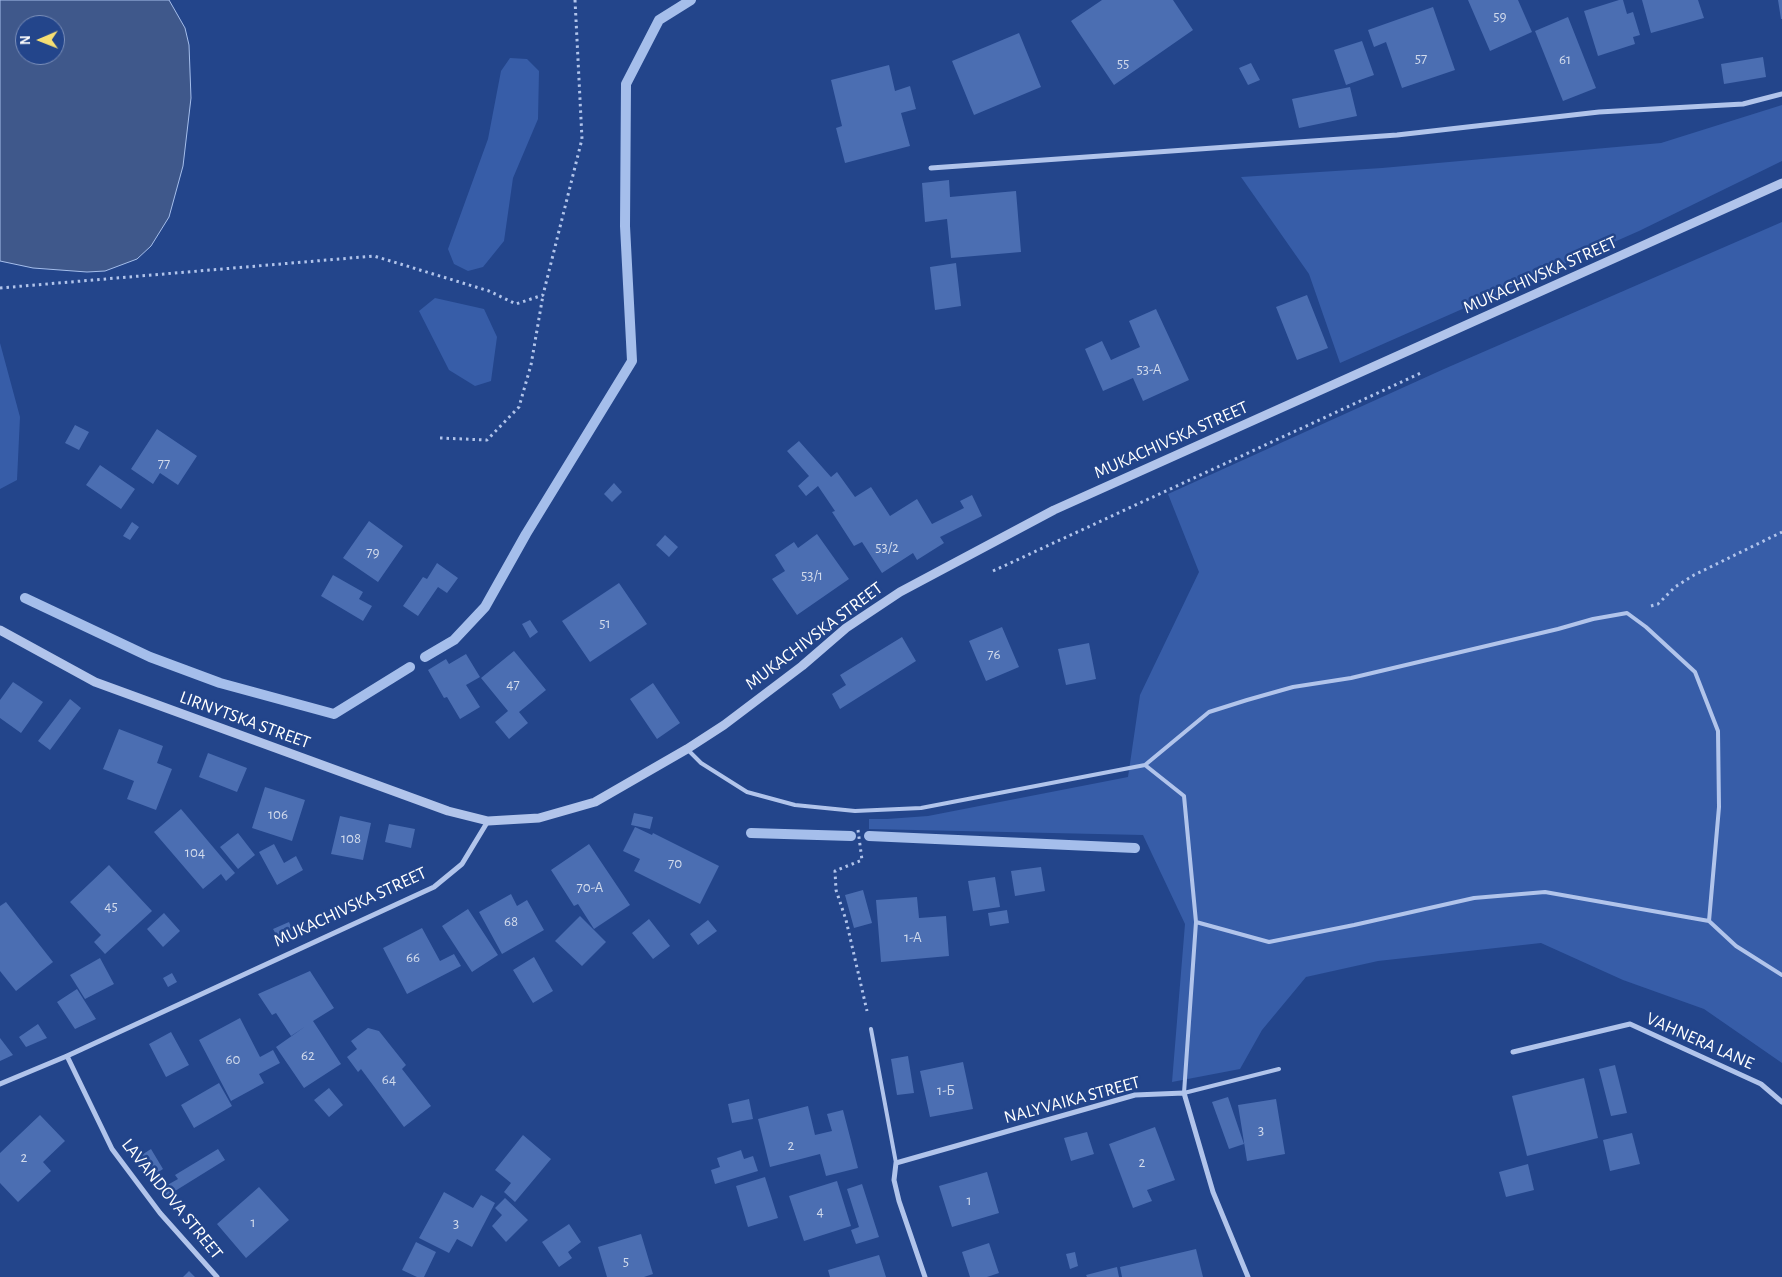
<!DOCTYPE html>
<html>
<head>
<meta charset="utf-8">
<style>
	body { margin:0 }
	#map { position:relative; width:1782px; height:1277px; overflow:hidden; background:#23458b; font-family:"Alegreya Sans",sans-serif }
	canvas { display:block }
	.north { position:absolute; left:15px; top:15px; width:50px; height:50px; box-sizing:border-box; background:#23458b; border:1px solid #7b8fb9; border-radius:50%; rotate:269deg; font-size:14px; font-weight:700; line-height:20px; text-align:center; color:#fff }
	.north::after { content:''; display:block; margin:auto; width:18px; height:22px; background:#f6df73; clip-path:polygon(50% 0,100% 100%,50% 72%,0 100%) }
</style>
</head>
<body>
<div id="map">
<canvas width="1782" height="1277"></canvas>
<div class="north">N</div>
</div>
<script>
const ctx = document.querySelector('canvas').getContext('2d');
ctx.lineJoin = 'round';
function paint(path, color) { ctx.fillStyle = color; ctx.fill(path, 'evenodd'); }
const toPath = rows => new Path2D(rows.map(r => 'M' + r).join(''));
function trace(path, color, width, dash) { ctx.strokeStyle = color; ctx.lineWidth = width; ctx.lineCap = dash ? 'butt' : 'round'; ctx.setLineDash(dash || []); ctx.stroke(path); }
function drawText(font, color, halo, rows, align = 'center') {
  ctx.font = font + ' "Alegreya Sans",sans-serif'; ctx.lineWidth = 5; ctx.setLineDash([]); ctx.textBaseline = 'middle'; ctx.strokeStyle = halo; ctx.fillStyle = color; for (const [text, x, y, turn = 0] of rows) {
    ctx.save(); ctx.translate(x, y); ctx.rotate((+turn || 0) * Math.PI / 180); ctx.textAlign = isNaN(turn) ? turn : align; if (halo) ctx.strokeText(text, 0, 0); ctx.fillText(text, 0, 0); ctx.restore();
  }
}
const green = toPath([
	[510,58,527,59,539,71,538,119,513,178,504,241,483,267,468,271,454,264,448,249,488,139,501,71],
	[1782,105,1782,161,1639,231,1340,363,1309,274,1241,177,1382,168,1661,143],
	[1782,222,1782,1063,1704,1009,1623,980,1541,943,1378,961,1306,977,1262,1030,1240,1069,1172,1082,1185,924,1143,835,869,829,869,819,887,819,928,816,1128,777,1140,695,1199,572,1168,494,1444,369],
	[435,298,484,309,497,337,491,381,475,386,449,370,419,311],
	[0,343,20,417,17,480,0,489]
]);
const water = toPath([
	[0,0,169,0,185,28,189,45,191,98,183,166,169,217,151,246,137,259,105,271,87,272,33,268,0,261,0,0],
	[25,25,55,25,55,55,25,55,25,25]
]);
const stream = toPath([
	[25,598,150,657,220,683,334,714,410,667],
	[425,657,454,640,485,607,526,534,632,361,625,226,626,84,659,20,691,0],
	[751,833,851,836],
	[869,836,1135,848]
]);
const building = toPath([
	[1102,0,1173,0,1193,30,1114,85,1071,21],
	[1468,0,1518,0,1532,32,1490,51],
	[1619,0,1623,0,1627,14,1633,12,1640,35,1633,37,1635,44,1598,56,1584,11],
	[1642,0,1698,0,1704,18,1651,33],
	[1778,0,1782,0,1782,19,1781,19],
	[1433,7,1455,70,1402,88,1386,42,1374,47,1368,30],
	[1568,17,1596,88,1563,101,1535,31],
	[1019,33,1041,87,974,115,952,61],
	[1362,41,1374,75,1346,85,1334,50],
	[1763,57,1766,77,1724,84,1721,64],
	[1251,63,1260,80,1248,85,1239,68],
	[889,65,895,91,910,86,916,109,901,113,910,146,845,163,836,128,842,126,831,80],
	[1350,87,1357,116,1299,128,1292,99],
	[949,180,950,197,1016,191,1021,252,951,258,947,219,925,222,922,183],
	[956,263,961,306,935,310,930,267],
	[1307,295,1328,348,1297,360,1276,307],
	[1156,309,1189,380,1143,401,1133,378,1103,391,1085,349,1102,341,1111,360,1140,347,1129,321],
	[75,425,89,432,79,450,65,443],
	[157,429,197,456,178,485,160,473,153,484,131,469],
	[799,441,831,477,837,472,855,497,871,487,890,516,917,499,932,524,964,508,960,501,972,495,982,516,940,537,944,543,917,560,913,553,882,573,862,542,854,546,832,512,835,511,818,486,806,496,798,486,809,476,787,451],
	[100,465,135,489,121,509,86,485],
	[614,483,622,492,612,502,604,494],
	[369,521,403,546,378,582,343,558],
	[132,522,139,527,130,540,123,536],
	[817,534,849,579,797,615,772,579,785,571,775,555,794,542,798,548],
	[665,535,678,547,669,557,656,545],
	[437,563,458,578,447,593,438,587,418,616,403,606,423,577,427,579],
	[333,575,363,592,359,599,372,606,363,621,321,596],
	[619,583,647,624,590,662,562,621],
	[530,620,538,632,530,638,522,624],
	[1002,627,1019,667,986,681,969,641],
	[902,637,916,661,840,709,832,694,846,685,840,675],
	[1089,643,1096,679,1066,685,1058,649],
	[514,651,546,690,519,712,528,723,509,739,495,722,508,711,481,678],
	[466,654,480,677,466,685,480,707,460,719,447,697,444,698,428,670,446,659,449,664],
	[13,682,43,702,21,733,0,718,0,700],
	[653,683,680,723,657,739,630,699],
	[70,699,81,708,50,750,38,741],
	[119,729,163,746,157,763,172,769,156,810,127,799,134,781,103,769],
	[208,753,247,768,237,792,199,777],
	[265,787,305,800,292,841,252,828],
	[181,809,235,873,226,881,221,874,203,889,154,832],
	[634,813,653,817,650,829,631,825],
	[340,816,371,823,363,860,331,854],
	[389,824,415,829,411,848,385,842],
	[635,827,652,835,653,833,719,866,700,904,634,871,640,859,623,851],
	[238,833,255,855,238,869,220,847],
	[274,844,284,863,296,856,303,870,277,885,259,852],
	[589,844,630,905,594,929,578,904,574,906,551,870],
	[109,865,152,911,105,954,94,942,101,935,70,902],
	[1041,867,1045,891,1015,896,1011,871],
	[995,877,1000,907,973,911,968,881],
	[863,890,872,923,854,928,845,895],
	[511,894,517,906,527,900,544,930,502,954,479,912],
	[917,897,919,918,946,916,949,956,881,962,876,900],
	[6,902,53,962,16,991,0,971,0,906],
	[468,909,498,955,472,972,442,926],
	[1007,910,1009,923,990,926,988,913],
	[164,913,180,931,163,947,147,929],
	[580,916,606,942,582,966,555,941],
	[649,919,670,946,653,959,632,933],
	[708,920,717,931,698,945,690,934],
	[289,922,292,929,277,936,273,929],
	[422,928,440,961,454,954,461,966,407,994,383,948],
	[534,957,553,991,533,1003,513,970],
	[100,958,114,984,85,999,70,975],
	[310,971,334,1008,313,1021,341,1064,304,1088,276,1047,306,1026,291,1036,276,1013,272,1015,258,994],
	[172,973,177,982,168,987,163,978],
	[77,989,96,1019,75,1029,57,1002],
	[240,1018,260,1057,273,1050,280,1063,259,1074,264,1083,231,1101,199,1040],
	[38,1024,47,1038,26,1047,19,1037],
	[368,1028,379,1031,406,1065,402,1069,431,1106,404,1127,361,1069,358,1072,347,1057,357,1049,351,1041],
	[171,1032,189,1065,166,1077,149,1044],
	[0,1038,13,1055,0,1061],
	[908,1056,914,1093,897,1095,891,1059],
	[963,1062,973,1109,930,1117,920,1071],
	[1615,1065,1627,1113,1611,1116,1599,1069],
	[1584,1078,1598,1138,1527,1156,1512,1096],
	[219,1083,232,1106,194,1128,181,1105],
	[329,1088,343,1105,329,1117,314,1100],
	[1228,1097,1244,1144,1229,1149,1212,1102],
	[749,1099,753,1119,732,1123,728,1104],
	[1276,1099,1285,1154,1247,1161,1238,1105],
	[808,1106,815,1135,832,1131,827,1114,843,1110,858,1168,826,1176,820,1154,770,1167,758,1119],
	[40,1115,65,1141,43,1162,51,1171,18,1202,0,1183,0,1153],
	[1155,1127,1175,1180,1147,1190,1152,1201,1133,1208,1109,1144],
	[1087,1132,1094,1154,1071,1161,1064,1138],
	[1632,1133,1640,1164,1610,1171,1603,1140],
	[523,1135,551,1159,515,1202,504,1192,511,1183,495,1170],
	[151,1149,163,1169,152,1176,140,1156],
	[218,1149,225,1160,167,1196,162,1188,178,1179,175,1175],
	[741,1150,744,1159,753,1156,758,1171,715,1184,711,1170,720,1167,717,1158],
	[1528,1164,1534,1190,1506,1197,1499,1172],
	[987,1172,999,1213,952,1227,939,1186],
	[765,1177,778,1218,748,1227,736,1186],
	[837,1181,851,1226,804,1241,789,1196],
	[862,1184,879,1237,856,1244,851,1230,859,1227,847,1189],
	[259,1187,289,1220,246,1258,217,1224],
	[444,1192,473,1208,481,1195,495,1203,472,1247,457,1239,449,1253,419,1238],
	[505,1198,528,1220,506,1242,492,1226,502,1215,495,1208],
	[569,1224,581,1242,568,1252,572,1258,559,1267,542,1242],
	[641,1234,653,1274,644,1277,607,1277,598,1247],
	[416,1242,436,1252,424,1277,417,1277,402,1270],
	[989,1243,999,1273,987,1277,970,1277,962,1252],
	[1196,1249,1203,1277,1122,1277,1120,1267],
	[1075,1252,1078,1266,1070,1269,1066,1254],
	[879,1255,886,1277,830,1277,828,1270],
	[1117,1267,1119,1277,1087,1277,1086,1275],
	[189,1271,195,1277,183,1277]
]);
const path = toPath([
	[0,288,374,256,489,291,516,304,543,295,582,139,575,0],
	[440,438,487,440,519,407,531,365,543,295],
	[993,571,1423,372],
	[1651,606,1658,604,1675,587,1694,575,1782,532],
	[858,830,862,860,835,871,836,890,846,920,867,1011]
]);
const service = toPath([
	[688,750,701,763,747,792,795,805,855,811,921,808,1145,765,1209,712,1247,700,1293,687,1351,678,1558,629,1593,619,1627,613,1646,627,1695,672,1718,731,1719,807,1709,921,1736,946,1782,975],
	[1145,765,1184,796,1196,922,1184,1093,1279,1069],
	[1196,922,1269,942,1354,925,1474,898,1545,892,1709,921],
	[871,1029,896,1163]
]);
const minor = toPath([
	[931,168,1397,135,1599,112,1743,104,1782,94],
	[1513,1052,1630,1024,1761,1084,1782,1102],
	[67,1056,112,1149,160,1213,217,1277],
	[0,1084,67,1056,434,887,462,864,488,821],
	[925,1277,899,1201,894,1180,896,1163,1135,1095,1184,1093,1213,1192,1248,1277]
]);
const tertiary = toPath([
	[0,630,95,682,448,811,488,821,539,818,595,802,687,749,724,725,802,666,846,628,900,592,1054,510,1782,183]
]);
const numberNames = [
	["59",1500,16],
	["57",1421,58],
	["61",1565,59],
	["55",1123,63],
	["53-А",1149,369],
	["77",164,463],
	["53/2",887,547],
	["79",373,552],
	["53/1",812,575],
	["51",605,623],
	["76",994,654],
	["47",513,684],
	["106",278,814],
	["108",351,838],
	["104",195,852],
	["70",675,863],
	["70-А",590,887],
	["45",111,906],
	["68",511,921],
	["1-А",913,937],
	["66",413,957],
	["62",308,1055],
	["60",233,1059],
	["64",389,1079],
	["1-Б",946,1090],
	["3",1261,1130],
	["2",791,1145],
	["2",24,1157],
	["2",1142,1162],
	["1",969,1200],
	["4",820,1211],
	["1",253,1222],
	["3",456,1223],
	["5",626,1261]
];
const streetNames = [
	["MUKACHIVSKA STREET",1540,275,-24],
	["MUKACHIVSKA STREET",1171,440,-24],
	["MUKACHIVSKA STREET",814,636,-37],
	["LIRNYTSKA STREET",245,720,20],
	["MUKACHIVSKA STREET",350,907,-25],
	["VAHNERA LANE",1700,1041,24],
	["NALYVAIKA STREET",1072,1100,-15],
	["LAVANDOVA STREET",172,1199,51]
];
paint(green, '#375da8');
paint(water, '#3f588b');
trace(water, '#a5beeb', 1);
trace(stream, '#a5beeb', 10);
paint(building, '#4b6eb2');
trace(path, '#b1c4eb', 3, [2.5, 4]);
trace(service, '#b1c4eb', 4);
trace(minor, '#b1c4eb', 5);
trace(tertiary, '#b1c4eb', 9);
drawText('15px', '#d2dbec', null, numberNames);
drawText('18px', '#fff', '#23458b', streetNames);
</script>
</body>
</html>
